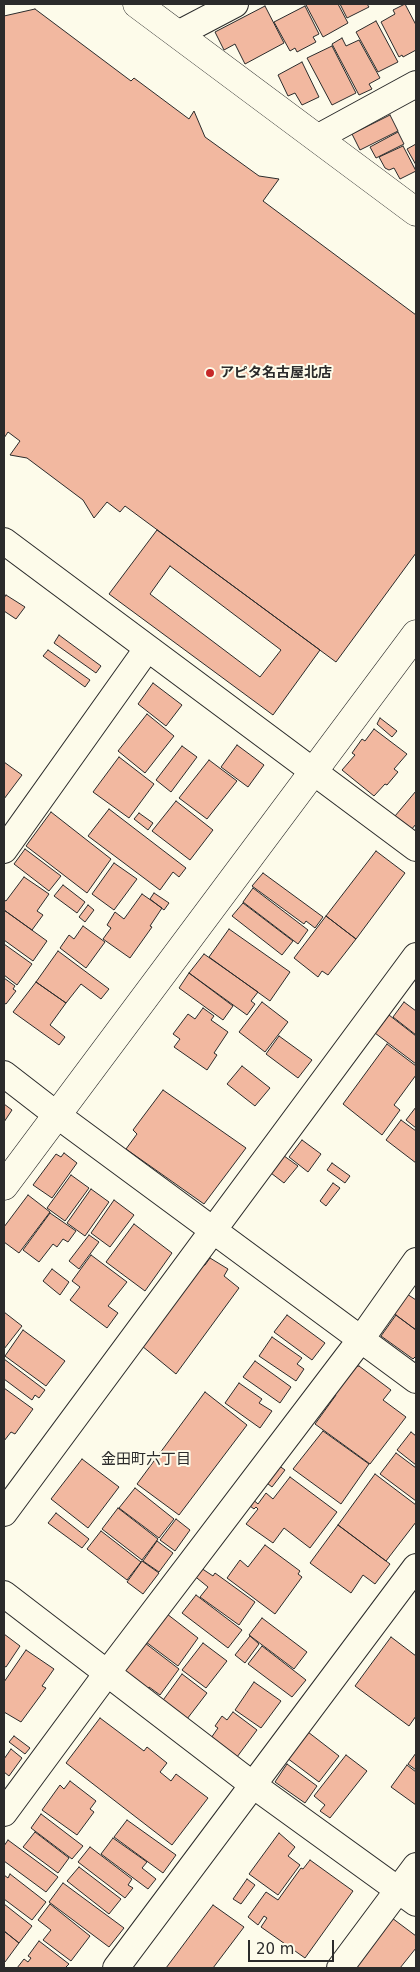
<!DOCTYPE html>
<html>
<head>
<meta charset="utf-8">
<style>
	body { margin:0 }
	#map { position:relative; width:420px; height:1972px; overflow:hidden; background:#fdfbea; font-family:"DejaVu Sans",sans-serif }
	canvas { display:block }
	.frame { position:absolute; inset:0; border:5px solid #2b2b2b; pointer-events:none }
	.scale { position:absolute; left:248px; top:1940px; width:86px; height:22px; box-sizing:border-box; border:2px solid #2b2b2b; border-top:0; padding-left:6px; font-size:15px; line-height:18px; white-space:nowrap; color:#2b2b2b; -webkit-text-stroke:4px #fdfbea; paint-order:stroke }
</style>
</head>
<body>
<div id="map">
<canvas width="420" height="1972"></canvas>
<div class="frame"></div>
<div class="scale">20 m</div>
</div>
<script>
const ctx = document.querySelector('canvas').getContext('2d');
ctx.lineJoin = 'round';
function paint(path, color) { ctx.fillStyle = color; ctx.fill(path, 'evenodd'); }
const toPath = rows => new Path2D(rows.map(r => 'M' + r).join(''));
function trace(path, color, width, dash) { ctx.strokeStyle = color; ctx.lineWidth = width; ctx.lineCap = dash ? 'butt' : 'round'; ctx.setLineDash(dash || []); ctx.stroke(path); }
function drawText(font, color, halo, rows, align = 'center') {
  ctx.font = font + ' "DejaVu Sans","Noto Sans JP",sans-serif'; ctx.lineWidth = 4; ctx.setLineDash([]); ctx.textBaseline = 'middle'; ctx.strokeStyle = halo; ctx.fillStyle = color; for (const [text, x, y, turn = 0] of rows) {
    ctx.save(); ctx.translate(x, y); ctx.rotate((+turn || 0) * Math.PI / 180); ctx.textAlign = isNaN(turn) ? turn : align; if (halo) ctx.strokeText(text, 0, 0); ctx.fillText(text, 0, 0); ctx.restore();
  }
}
const building = toPath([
	[308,4,338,4,348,23,323,37,306,5,308,4],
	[340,4,367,4,369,7,347,18,340,4],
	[405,4,416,25,416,50,403,57,402,55,399,57,381,22,395,14,393,10,405,4],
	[265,6,284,43,245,64,235,44,224,50,215,32,265,6],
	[305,6,319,34,313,37,316,42,297,52,295,48,290,51,274,22,305,6],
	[35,9,131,81,134,78,189,119,194,111,205,137,259,176,279,179,263,201,416,315,416,553,336,662,125,506,120,512,107,502,94,518,83,500,27,458,10,455,20,441,8,432,4,438,4,16,35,9],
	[376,21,398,62,378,72,356,32,376,21],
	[342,38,346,46,359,40,380,78,369,84,372,89,359,95,332,44,342,38],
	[332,46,356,93,332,105,307,58,332,46],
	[302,62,319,97,302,105,295,93,288,96,278,75,302,62],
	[390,115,398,131,360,150,352,134,390,115],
	[398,132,404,144,376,158,370,147,398,132],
	[416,144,416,165,407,149,416,144],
	[403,146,416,171,400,179,394,168,389,170,385,168,379,157,403,146],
	[157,530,320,650,273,715,109,594,157,530],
	[170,566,281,650,260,677,150,594,170,566],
	[6,595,25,607,16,619,4,611,4,598,6,595],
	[59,635,101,666,96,673,54,643,59,635],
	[48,650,90,680,85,687,43,656,48,650],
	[153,683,182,705,166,726,138,704,153,683],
	[147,714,174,736,145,773,118,751,147,714],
	[380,718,397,731,392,737,377,724,380,718],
	[374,729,407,754,394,769,398,772,387,785,385,784,374,796,342,770,355,755,352,753,362,739,365,741,374,729],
	[237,745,264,765,248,787,221,767,237,745],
	[182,746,197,757,171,792,156,780,182,746],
	[119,757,154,784,129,818,93,792,119,757],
	[209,760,237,781,207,819,179,798,209,760],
	[4,762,22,775,4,799,4,762],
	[416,791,416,824,411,830,395,816,416,791],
	[176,801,213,830,190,860,152,831,176,801],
	[109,809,186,868,179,877,173,872,160,890,88,836,109,809],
	[51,812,111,859,87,893,26,846,51,812],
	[139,813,153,823,148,830,134,819,139,813],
	[25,849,61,876,49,891,14,864,25,849],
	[376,851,405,873,356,939,326,916,376,851],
	[114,863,137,879,114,910,92,894,114,863],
	[263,873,323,917,315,928,306,921,304,924,252,886,263,873],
	[24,877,49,894,37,911,43,915,32,930,4,910,4,900,6,901,24,877],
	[63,885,85,902,77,913,54,896,63,885],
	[253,888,308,930,298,944,243,902,253,888],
	[154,893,169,903,164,910,150,899,154,893],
	[142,894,162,908,150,926,152,927,130,958,103,939,111,928,107,925,115,912,124,919,142,894],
	[243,903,293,941,282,955,232,916,243,903],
	[88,905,94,910,85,922,79,917,88,905],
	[4,910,47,941,33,961,4,940,4,910],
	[326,916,356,939,328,975,322,971,318,977,294,958,326,916],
	[83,926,105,942,86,968,60,948,69,935,74,939,83,926],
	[229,929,290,972,270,1001,209,957,229,929],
	[4,944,32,964,17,985,4,975,4,944],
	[58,951,109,989,101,999,81,984,66,1003,36,982,58,951],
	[204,954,258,992,251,1001,255,1004,247,1015,189,973,204,954],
	[189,973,233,1006,223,1020,179,988,189,973],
	[4,978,15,986,13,989,16,991,6,1004,4,1003,4,978],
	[36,982,66,1003,50,1025,65,1037,59,1045,13,1012,36,982],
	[262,1002,288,1022,265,1052,239,1032,262,1002],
	[404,1002,416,1011,416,1035,393,1017,404,1002],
	[203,1008,214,1016,211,1020,228,1032,214,1053,217,1055,207,1070,174,1047,180,1039,173,1034,188,1014,195,1019,203,1008],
	[389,1015,416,1036,416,1064,375,1033,389,1015],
	[279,1036,312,1060,298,1078,266,1054,279,1036],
	[387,1044,416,1066,416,1075,394,1105,400,1110,382,1135,343,1104,387,1044],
	[242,1066,270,1088,255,1106,227,1084,242,1066],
	[163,1090,246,1148,204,1204,126,1149,137,1134,133,1130,163,1090],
	[4,1104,12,1110,4,1122,4,1104],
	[416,1107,416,1128,406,1120,416,1107],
	[401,1120,416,1131,416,1163,386,1140,401,1120],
	[302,1140,321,1154,308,1172,289,1157,302,1140],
	[64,1153,77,1163,52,1198,33,1185,56,1154,61,1157,64,1153],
	[280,1153,298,1166,284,1183,267,1170,280,1153],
	[332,1163,350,1176,345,1183,327,1170,332,1163],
	[71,1175,89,1188,65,1221,47,1208,71,1175],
	[333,1183,340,1188,326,1206,320,1201,333,1183],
	[91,1189,109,1202,85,1236,67,1223,91,1189],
	[28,1195,50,1212,19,1253,4,1242,4,1227,28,1195],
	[114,1200,134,1215,110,1247,91,1233,114,1200],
	[50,1213,76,1231,68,1242,63,1239,57,1247,53,1244,39,1262,23,1250,50,1213],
	[134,1224,172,1253,145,1291,106,1262,134,1224],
	[89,1235,99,1242,79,1269,69,1261,89,1235],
	[91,1255,127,1282,108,1306,118,1313,107,1328,70,1300,80,1287,72,1281,91,1255],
	[210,1258,228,1269,224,1276,239,1288,176,1374,142,1346,201,1266,205,1265,210,1258],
	[52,1269,69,1282,60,1295,43,1281,52,1269],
	[407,1294,416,1300,416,1330,393,1313,407,1294],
	[4,1312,22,1326,4,1349,4,1312],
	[287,1315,325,1343,312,1360,274,1332,287,1315],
	[396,1315,416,1330,416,1356,413,1359,381,1336,396,1315],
	[23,1330,65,1361,46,1386,5,1356,23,1330],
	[272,1337,302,1358,297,1364,304,1369,296,1381,259,1356,272,1337],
	[4,1359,45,1390,39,1398,35,1395,32,1400,4,1379,4,1359],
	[255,1361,291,1387,280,1403,243,1377,255,1361],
	[359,1366,391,1390,383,1400,406,1417,370,1464,315,1424,336,1395,329,1390,346,1368,359,1366],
	[239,1383,262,1399,259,1403,272,1411,260,1428,225,1403,239,1383],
	[4,1388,33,1409,15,1434,11,1432,4,1441,4,1388],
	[205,1392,247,1425,179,1515,137,1484,205,1392],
	[323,1431,369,1464,341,1504,293,1469,323,1431],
	[411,1432,416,1436,416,1465,397,1450,411,1432],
	[396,1453,416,1468,416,1501,380,1474,396,1453],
	[82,1459,119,1487,88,1528,51,1499,82,1459],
	[275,1463,285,1470,272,1487,263,1480,275,1463],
	[375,1474,416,1505,416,1522,386,1561,338,1525,375,1474],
	[290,1477,337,1512,310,1548,284,1528,273,1543,246,1524,258,1509,256,1507,254,1509,246,1503,251,1498,258,1504,266,1493,273,1499,290,1477],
	[135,1488,174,1519,159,1538,119,1508,135,1488],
	[118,1508,158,1539,142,1560,102,1529,118,1508],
	[56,1513,89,1539,82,1548,48,1523,56,1513],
	[176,1519,190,1530,175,1551,160,1540,176,1519],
	[338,1525,390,1564,375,1584,363,1575,351,1593,310,1563,338,1525],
	[101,1531,141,1562,127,1580,87,1549,101,1531],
	[157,1541,173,1553,159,1572,143,1561,157,1541],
	[265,1545,300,1571,298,1574,302,1577,275,1614,227,1578,240,1560,248,1567,265,1545],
	[142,1561,159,1573,143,1594,127,1582,142,1561],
	[198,1566,213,1576,215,1573,255,1602,239,1625,200,1597,208,1587,192,1574,198,1566],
	[196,1595,242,1630,228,1648,182,1613,196,1595],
	[167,1614,198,1638,178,1666,146,1642,167,1614],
	[262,1618,307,1652,294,1669,249,1635,262,1618],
	[4,1634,20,1646,6,1667,4,1666,4,1634],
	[250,1636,259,1644,245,1663,235,1655,250,1636],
	[391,1637,416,1656,416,1716,409,1726,355,1686,391,1637],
	[145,1643,179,1669,160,1695,149,1687,146,1691,123,1673,145,1643],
	[203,1643,227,1661,206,1688,182,1670,203,1643],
	[262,1646,306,1680,292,1697,248,1664,262,1646],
	[26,1650,54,1669,42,1686,46,1688,21,1722,4,1712,4,1682,26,1650],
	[182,1674,207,1693,187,1719,161,1703,182,1674],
	[254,1682,281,1701,261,1728,235,1710,254,1682],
	[233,1712,257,1730,237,1757,211,1738,218,1728,215,1726,222,1716,227,1720,233,1712],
	[100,1718,144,1751,147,1747,167,1763,160,1772,171,1781,176,1774,208,1798,172,1845,66,1763,100,1718],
	[308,1732,339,1756,319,1782,287,1758,308,1732],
	[14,1736,30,1748,25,1754,9,1742,14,1736],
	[11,1749,22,1758,9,1776,4,1772,4,1759,11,1749],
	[416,1753,416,1770,408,1764,416,1753],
	[346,1755,367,1771,330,1818,320,1811,325,1805,314,1796,346,1755],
	[287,1764,317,1786,305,1803,275,1782,287,1764],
	[407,1765,416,1772,416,1805,391,1787,407,1765],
	[70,1781,96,1801,90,1809,94,1812,77,1835,42,1810,60,1785,64,1789,70,1781],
	[41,1814,83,1846,72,1859,31,1828,41,1814],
	[127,1820,176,1855,163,1873,114,1837,127,1820],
	[35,1832,69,1858,58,1873,23,1847,35,1832],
	[279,1833,295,1847,288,1856,300,1865,278,1895,249,1874,279,1833],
	[113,1838,147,1862,142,1868,156,1879,148,1889,101,1854,113,1838],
	[8,1840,58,1877,46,1892,4,1861,4,1846,8,1840],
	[90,1847,132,1879,128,1885,133,1888,125,1898,78,1862,90,1847],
	[310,1860,353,1891,305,1958,261,1927,267,1918,264,1916,258,1925,248,1917,266,1892,278,1900,301,1868,303,1869,310,1860],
	[79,1867,121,1899,109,1914,67,1881,79,1867],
	[10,1874,46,1902,32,1920,4,1899,4,1875,8,1878,10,1874],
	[247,1879,255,1885,241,1904,233,1899,247,1879],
	[63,1883,124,1928,109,1947,49,1902,63,1883],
	[4,1904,32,1926,19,1943,4,1931,4,1904],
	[50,1904,90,1936,71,1961,43,1940,51,1930,38,1920,50,1904],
	[213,1905,244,1927,213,1968,166,1968,213,1905],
	[392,1918,416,1936,416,1948,400,1968,353,1968,392,1918],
	[4,1931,19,1943,5,1962,4,1961,4,1931],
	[39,1941,69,1964,65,1968,17,1968,24,1959,28,1962,31,1958,28,1956,39,1941]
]);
const minor = toPath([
	[178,34,235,4],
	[317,138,416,84],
	[4,541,416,848],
	[4,850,147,649],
	[4,1074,57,1115,416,1380],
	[4,1513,416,956],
	[4,1594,253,1785,416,1903],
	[4,1813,108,1672,361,1339,416,1261],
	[116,1968,416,1567],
	[340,1968,416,1866]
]);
const tertiary = toPath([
	[137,4,416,212],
	[4,1186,416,634]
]);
const markers = [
	[210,373,5,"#c62828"]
];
const poiNames = [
	["アピタ名古屋北店",220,373]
];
const neighbourhoodNames = [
	["金田町六丁目",146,1460]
];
paint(building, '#f2b8a0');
trace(building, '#2b2b2b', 1);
trace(minor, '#2b2b2b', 28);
trace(tertiary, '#2b2b2b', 29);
trace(minor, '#fdfbea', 26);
trace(tertiary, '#fdfbea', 28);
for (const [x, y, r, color] of markers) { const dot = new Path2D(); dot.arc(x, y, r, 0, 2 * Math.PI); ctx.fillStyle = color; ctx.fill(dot); trace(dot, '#fdfbea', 2); }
drawText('bold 14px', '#2b2b2b', '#fdfbea', poiNames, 'left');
drawText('15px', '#2b2b2b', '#fdfbea', neighbourhoodNames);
</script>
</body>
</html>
